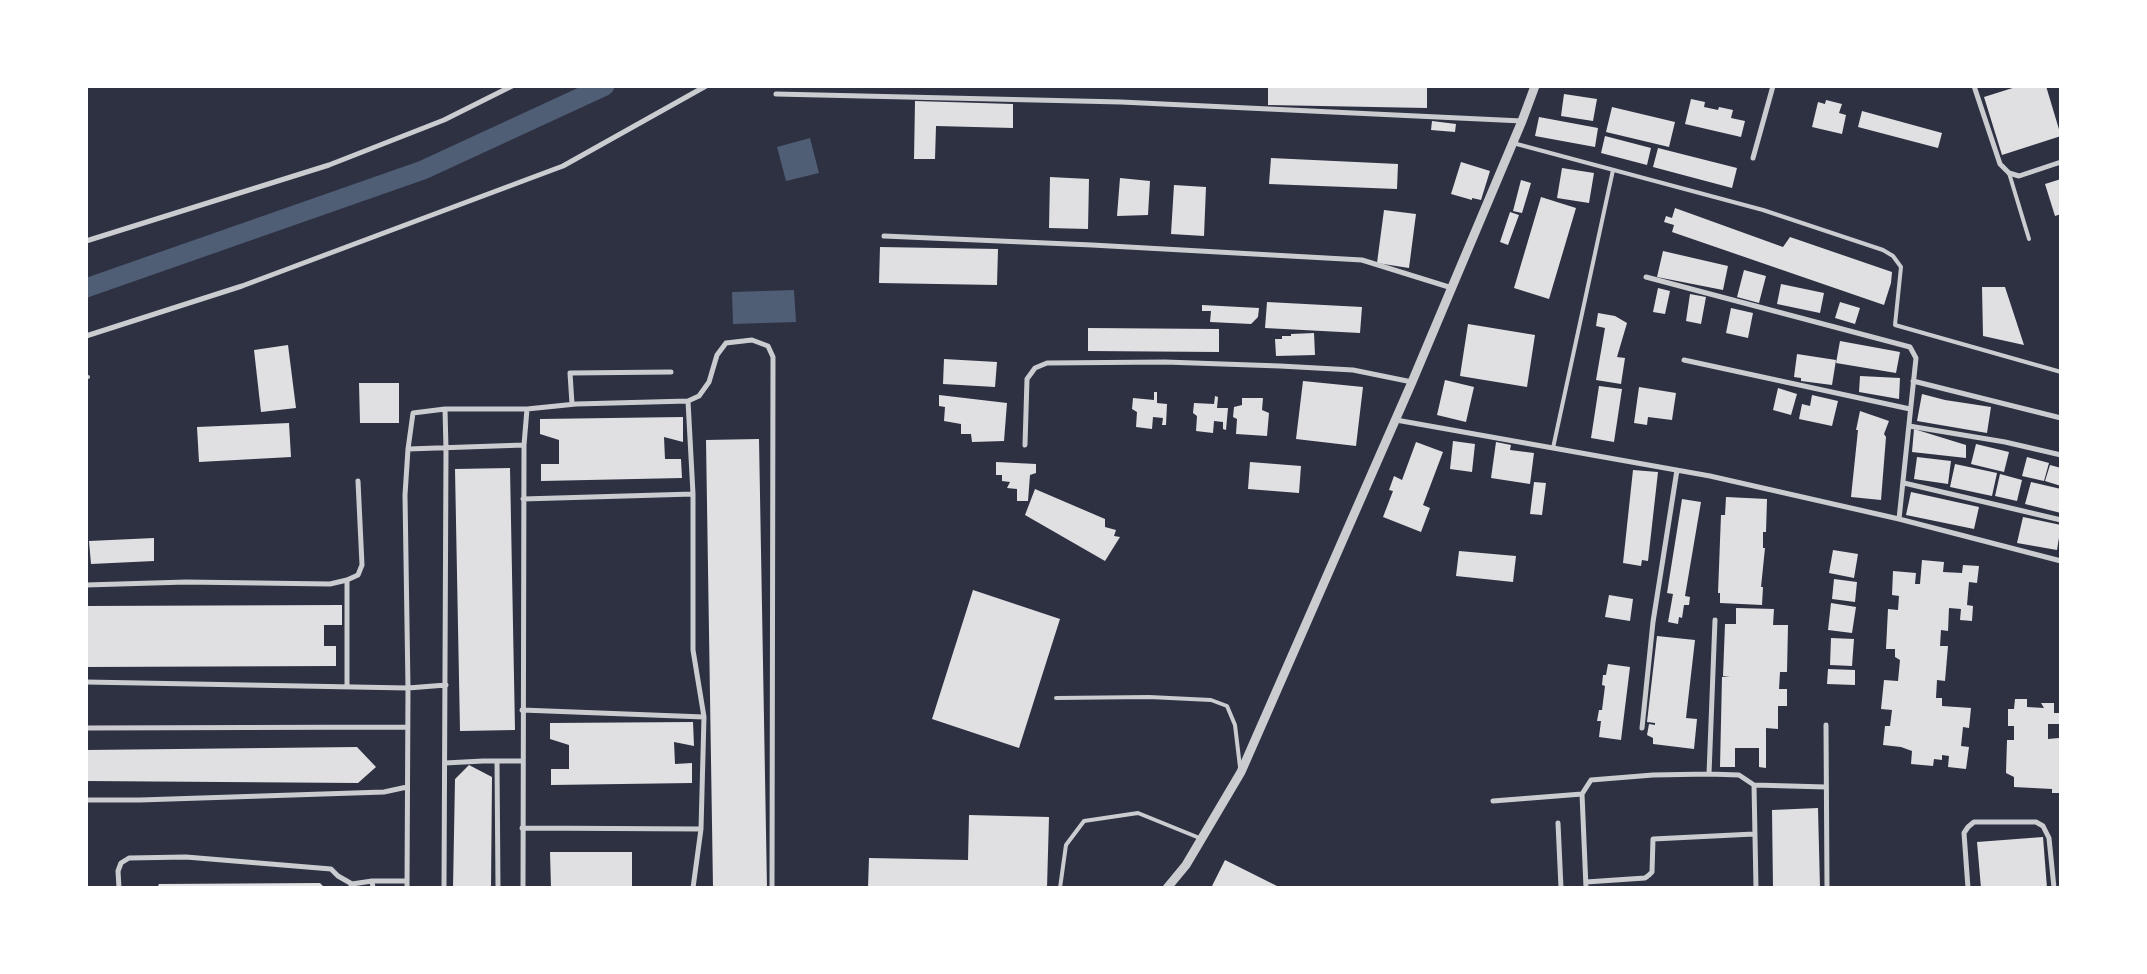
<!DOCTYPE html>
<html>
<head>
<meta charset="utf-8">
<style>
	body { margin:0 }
	#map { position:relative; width:2147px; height:974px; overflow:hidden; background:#2d3142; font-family:"DejaVu Sans",sans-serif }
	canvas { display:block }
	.frame { position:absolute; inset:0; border:88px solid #fff; pointer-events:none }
</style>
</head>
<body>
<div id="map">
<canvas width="2147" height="974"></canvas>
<div class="frame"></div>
</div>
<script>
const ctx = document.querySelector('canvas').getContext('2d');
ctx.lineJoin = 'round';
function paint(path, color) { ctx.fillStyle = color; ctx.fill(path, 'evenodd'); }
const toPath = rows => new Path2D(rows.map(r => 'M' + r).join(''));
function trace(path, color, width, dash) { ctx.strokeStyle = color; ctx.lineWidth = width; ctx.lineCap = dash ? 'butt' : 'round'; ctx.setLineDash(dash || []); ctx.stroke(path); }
const water = toPath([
	[810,138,819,173,786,181,777,147],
	[794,290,796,322,733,324,732,292]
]);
const canal = toPath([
	[86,288,423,170,605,86]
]);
const building = toPath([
	[1268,86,1427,86,1427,108,1268,105],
	[2019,86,2046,86,2061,136,2002,155,1984,97],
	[1564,94,1597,99,1593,121,1561,116],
	[1691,99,1705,102,1704,107,1718,110,1719,107,1733,110,1731,118,1745,121,1741,137,1685,124],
	[1826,100,1842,104,1839,113,1846,115,1842,134,1812,127,1818,102,1825,104],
	[915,101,1013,104,1013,128,936,126,935,159,914,159],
	[1612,107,1675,122,1669,147,1606,132],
	[1862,111,1942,133,1938,148,1858,127],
	[1539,117,1598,128,1595,147,1535,136],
	[1432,121,1456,124,1455,132,1431,130],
	[1605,136,1651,148,1647,165,1601,153],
	[1658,148,1737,168,1732,188,1653,167],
	[1271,158,1398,164,1397,189,1269,184],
	[1461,162,1490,171,1481,200,1472,198,1472,200,1451,194],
	[1562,168,1594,173,1589,203,1557,198],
	[1050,177,1089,179,1088,229,1049,228],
	[1120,178,1150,181,1148,215,1117,216],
	[2061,179,2061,214,2055,216,2045,184],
	[1521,180,1531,183,1522,213,1513,211],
	[1174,185,1206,187,1204,236,1171,234],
	[1541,197,1576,208,1549,299,1514,288],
	[1675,208,1783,247,1790,237,1892,272,1891,283,1884,305,1672,232,1674,225,1664,222,1666,216,1672,218],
	[1384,210,1416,214,1409,268,1377,263],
	[1510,212,1519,215,1508,245,1500,242],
	[880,247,998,249,997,285,879,283],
	[1663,251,1728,266,1723,290,1657,277],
	[1744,270,1766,276,1759,303,1737,297],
	[1781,284,1824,293,1820,313,1777,304],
	[1982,287,2005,287,2024,345,1983,336],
	[1658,288,1670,291,1665,314,1653,312],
	[1690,294,1706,297,1701,324,1686,321],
	[1267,302,1362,307,1360,333,1265,328],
	[1840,302,1860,308,1855,324,1835,318],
	[1202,305,1259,308,1258,317,1251,324,1210,322,1211,311,1202,311],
	[1731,308,1753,313,1748,338,1726,333],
	[1598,313,1615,316,1627,323,1617,357,1625,358,1621,384,1596,380,1605,328,1596,326],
	[1468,324,1535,335,1527,387,1460,376],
	[1088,328,1219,329,1219,352,1088,351],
	[1314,333,1315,355,1276,356,1275,339,1282,339,1282,336,1291,336,1291,334],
	[1840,341,1900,352,1896,373,1836,363],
	[288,345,296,408,261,412,254,350],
	[1797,354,1836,360,1832,385,1801,381,1801,378,1794,377],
	[944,359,997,362,995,387,943,384],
	[1860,376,1900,378,1899,399,1859,392],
	[1445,380,1474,387,1466,422,1437,415],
	[1303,381,1363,387,1356,446,1296,439],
	[359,383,399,383,399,423,360,423],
	[1599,386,1622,389,1614,442,1591,438],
	[1639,387,1676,393,1672,420,1648,417,1647,425,1634,423],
	[1778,388,1797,394,1791,415,1773,410],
	[1154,392,1157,392,1157,403,1167,404,1166,425,1162,425,1163,418,1153,417,1152,429,1136,427,1137,412,1132,409,1133,398,1154,400],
	[1922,394,1945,400,1991,407,1987,433,1917,421],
	[939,395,1007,403,1004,441,972,442,971,434,961,434,961,424,944,421,945,407,939,406],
	[1812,395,1838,401,1832,426,1799,419,1802,404,1810,406],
	[1215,396,1218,397,1217,408,1228,408,1226,430,1223,429,1223,422,1214,421,1213,433,1196,431,1197,416,1193,413,1194,403,1214,404],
	[1242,398,1263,398,1262,410,1269,413,1267,436,1236,434,1237,419,1233,417,1234,407,1242,405],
	[1860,411,1889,421,1884,434,1886,437,1881,500,1851,497,1858,430,1856,430],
	[683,417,683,442,664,437,665,459,681,459,682,478,541,481,541,464,559,464,559,440,540,434,540,419],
	[289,423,291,457,199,462,197,427],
	[1914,429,1966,445,1966,458,1912,452],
	[759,439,767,888,713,888,706,440],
	[1453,441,1475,444,1472,472,1450,469],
	[1416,442,1443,452,1423,505,1430,508,1421,532,1383,517,1393,491,1389,490,1394,476,1402,480],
	[1496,442,1511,445,1510,450,1534,453,1530,484,1491,478],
	[1976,444,2009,452,2004,472,1971,464],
	[1917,457,1951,461,1948,484,1914,479],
	[2027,457,2049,463,2044,481,2022,476],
	[996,462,1036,464,1036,473,1030,475,1028,501,1017,501,1017,489,1007,488,1010,482,1002,481,1002,475,996,475],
	[1250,462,1301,466,1299,493,1248,489],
	[1955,464,1997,473,1992,496,1950,487],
	[2050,465,2061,468,2061,486,2045,481],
	[510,468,515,730,460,731,455,469],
	[1633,470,1658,472,1648,561,1642,560,1641,566,1623,563],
	[2000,474,2022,480,2017,501,1995,496],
	[1534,482,1546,483,1542,515,1530,514],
	[2031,482,2061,489,2061,513,2025,504],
	[1035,489,1105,519,1105,527,1116,530,1114,536,1120,537,1105,561,1025,515],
	[1911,492,1979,507,1974,529,1906,515],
	[1726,497,1767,499,1766,532,1763,532,1763,548,1765,548,1761,587,1763,587,1762,605,1720,603,1720,593,1718,593,1721,515,1725,515],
	[1682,499,1701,502,1685,596,1690,597,1689,605,1684,605,1682,618,1679,617,1678,624,1668,622,1673,594,1667,593],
	[2023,517,2061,525,2057,550,2017,543],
	[154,538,154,561,91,564,89,541],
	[1833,550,1858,554,1854,578,1829,573],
	[1459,551,1516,556,1513,582,1456,576],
	[1922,560,1944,562,1943,572,1962,573,1963,565,1979,566,1977,583,1969,582,1967,605,1973,606,1972,621,1960,620,1961,609,1949,608,1948,631,1941,630,1940,646,1948,646,1945,681,1937,680,1936,698,1942,698,1942,706,1971,708,1969,728,1963,727,1961,746,1969,747,1966,769,1948,767,1949,756,1942,755,1942,760,1934,759,1933,766,1911,764,1912,751,1901,747,1883,745,1885,726,1890,726,1892,710,1881,709,1884,680,1898,681,1900,660,1895,657,1895,649,1886,649,1888,609,1898,610,1899,596,1892,595,1893,571,1916,573,1915,584,1920,584],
	[1834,579,1857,582,1855,602,1832,599],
	[973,590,1060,619,1019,748,932,719],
	[1609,595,1633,599,1630,621,1605,617],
	[1831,603,1856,607,1852,633,1828,630],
	[342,605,342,625,324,625,324,646,336,646,336,666,86,667,86,606],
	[1736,608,1774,609,1773,625,1788,625,1787,672,1780,672,1779,689,1787,689,1787,706,1778,706,1778,729,1766,728,1766,768,1759,767,1759,748,1735,748,1735,767,1720,767,1722,677,1730,676,1723,676,1725,624,1736,624],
	[1657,636,1695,640,1686,718,1697,719,1694,749,1653,744,1653,738,1647,735,1649,724,1655,725,1655,723,1647,722],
	[1831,638,1854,639,1852,666,1830,665],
	[1608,664,1630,667,1621,740,1599,737,1601,721,1597,721,1599,710,1602,710,1605,686,1602,685,1603,675,1606,675],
	[1828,669,1855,670,1855,685,1827,684],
	[2015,699,2027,699,2027,707,2044,708,2041,703,2054,703,2054,713,2059,713,2059,724,2048,724,2048,739,2059,738,2059,746,2061,746,2061,800,2059,800,2059,793,2052,793,2052,789,2014,787,2014,777,2006,773,2007,740,2014,740,2014,726,2008,726,2008,709,2014,709],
	[693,722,694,746,674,742,675,764,692,763,692,783,551,785,551,769,569,769,569,745,550,739,550,723],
	[357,747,376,767,358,783,86,781,86,750],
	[469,765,492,777,491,888,453,888,455,779],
	[1818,808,1820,888,1773,888,1772,810],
	[969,815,1049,817,1047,888,868,888,869,858,968,860],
	[2043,837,2047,888,1981,888,1977,842],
	[550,852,632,852,632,888,551,888],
	[1225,860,1281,888,1211,888],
	[320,883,325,888,157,888,159,884]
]);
const service = toPath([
	[1513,143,1763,210,1883,250,1893,256,1901,267,1895,325,2061,372],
	[2009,173,2029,239],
	[86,377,88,377],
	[1553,448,1613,170],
	[1056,698,1149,697,1211,700,1227,706,1235,725,1240,767],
	[1060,888,1066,845,1084,821,1138,813,1202,839]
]);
const minor = toPath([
	[1974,86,2000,164,2009,173,2019,176,2061,162],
	[776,94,1121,102,1522,121],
	[1753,158,1773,86],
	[884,236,1092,245,1362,260,1452,288],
	[86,241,329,165,444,120,512,86],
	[1646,277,1910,347,1916,358,1899,519],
	[86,336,242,286,563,166,706,86],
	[1684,360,1910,409],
	[1913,381,2061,418],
	[688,401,693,494,693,650,704,717,701,829,693,888],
	[572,404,570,373,671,372],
	[1396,420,1710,476,1899,519,2061,561],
	[1909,426,2005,442,2061,455],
	[1025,445,1027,379,1035,368,1047,363,1165,362,1280,366,1353,370,1412,382],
	[408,449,524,445],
	[1904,483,2061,520],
	[523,499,693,494],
	[86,585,186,582,330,584,347,580,358,575,362,565,358,481],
	[86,682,408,688,446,685],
	[347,687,347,580],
	[522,710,704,717],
	[1826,725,1827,888],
	[86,728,408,727],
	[1642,728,1653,622,1677,470],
	[497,761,498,888],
	[445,763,483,761,522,761],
	[1709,774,1715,620],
	[1754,785,1826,787],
	[86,800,140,800,384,792,407,787],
	[1493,801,1582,794],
	[1558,823,1561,888],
	[522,828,701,829],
	[372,881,407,881],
	[1586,882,1645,878,1649,875,1652,872,1653,839,1754,834],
	[352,884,372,881,373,888],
	[119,888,118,871,121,863,129,858,186,857,331,869,338,876,352,884,350,888],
	[407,888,408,688,405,495,408,449,413,413,445,409,527,409],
	[444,888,446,449,445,409],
	[523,888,524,445,527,409,576,404,688,401,699,396,709,382,717,355,726,343,752,340,768,346,773,357,772,888],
	[1586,888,1582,794,1591,780,1653,775,1709,774,1739,775,1754,785,1756,888],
	[1968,888,1964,833,1968,827,1974,822,2036,822,2043,826,2049,838,2054,888]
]);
const tertiary = toPath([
	[1167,888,1186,865,1241,772,1412,382,1522,121,1535,86]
]);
paint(water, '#4f5d75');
trace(canal, '#4f5d75', 19);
paint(building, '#e0e0e3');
trace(service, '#caccd0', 4);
trace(minor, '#caccd0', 5);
trace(tertiary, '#caccd0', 9);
</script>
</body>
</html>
